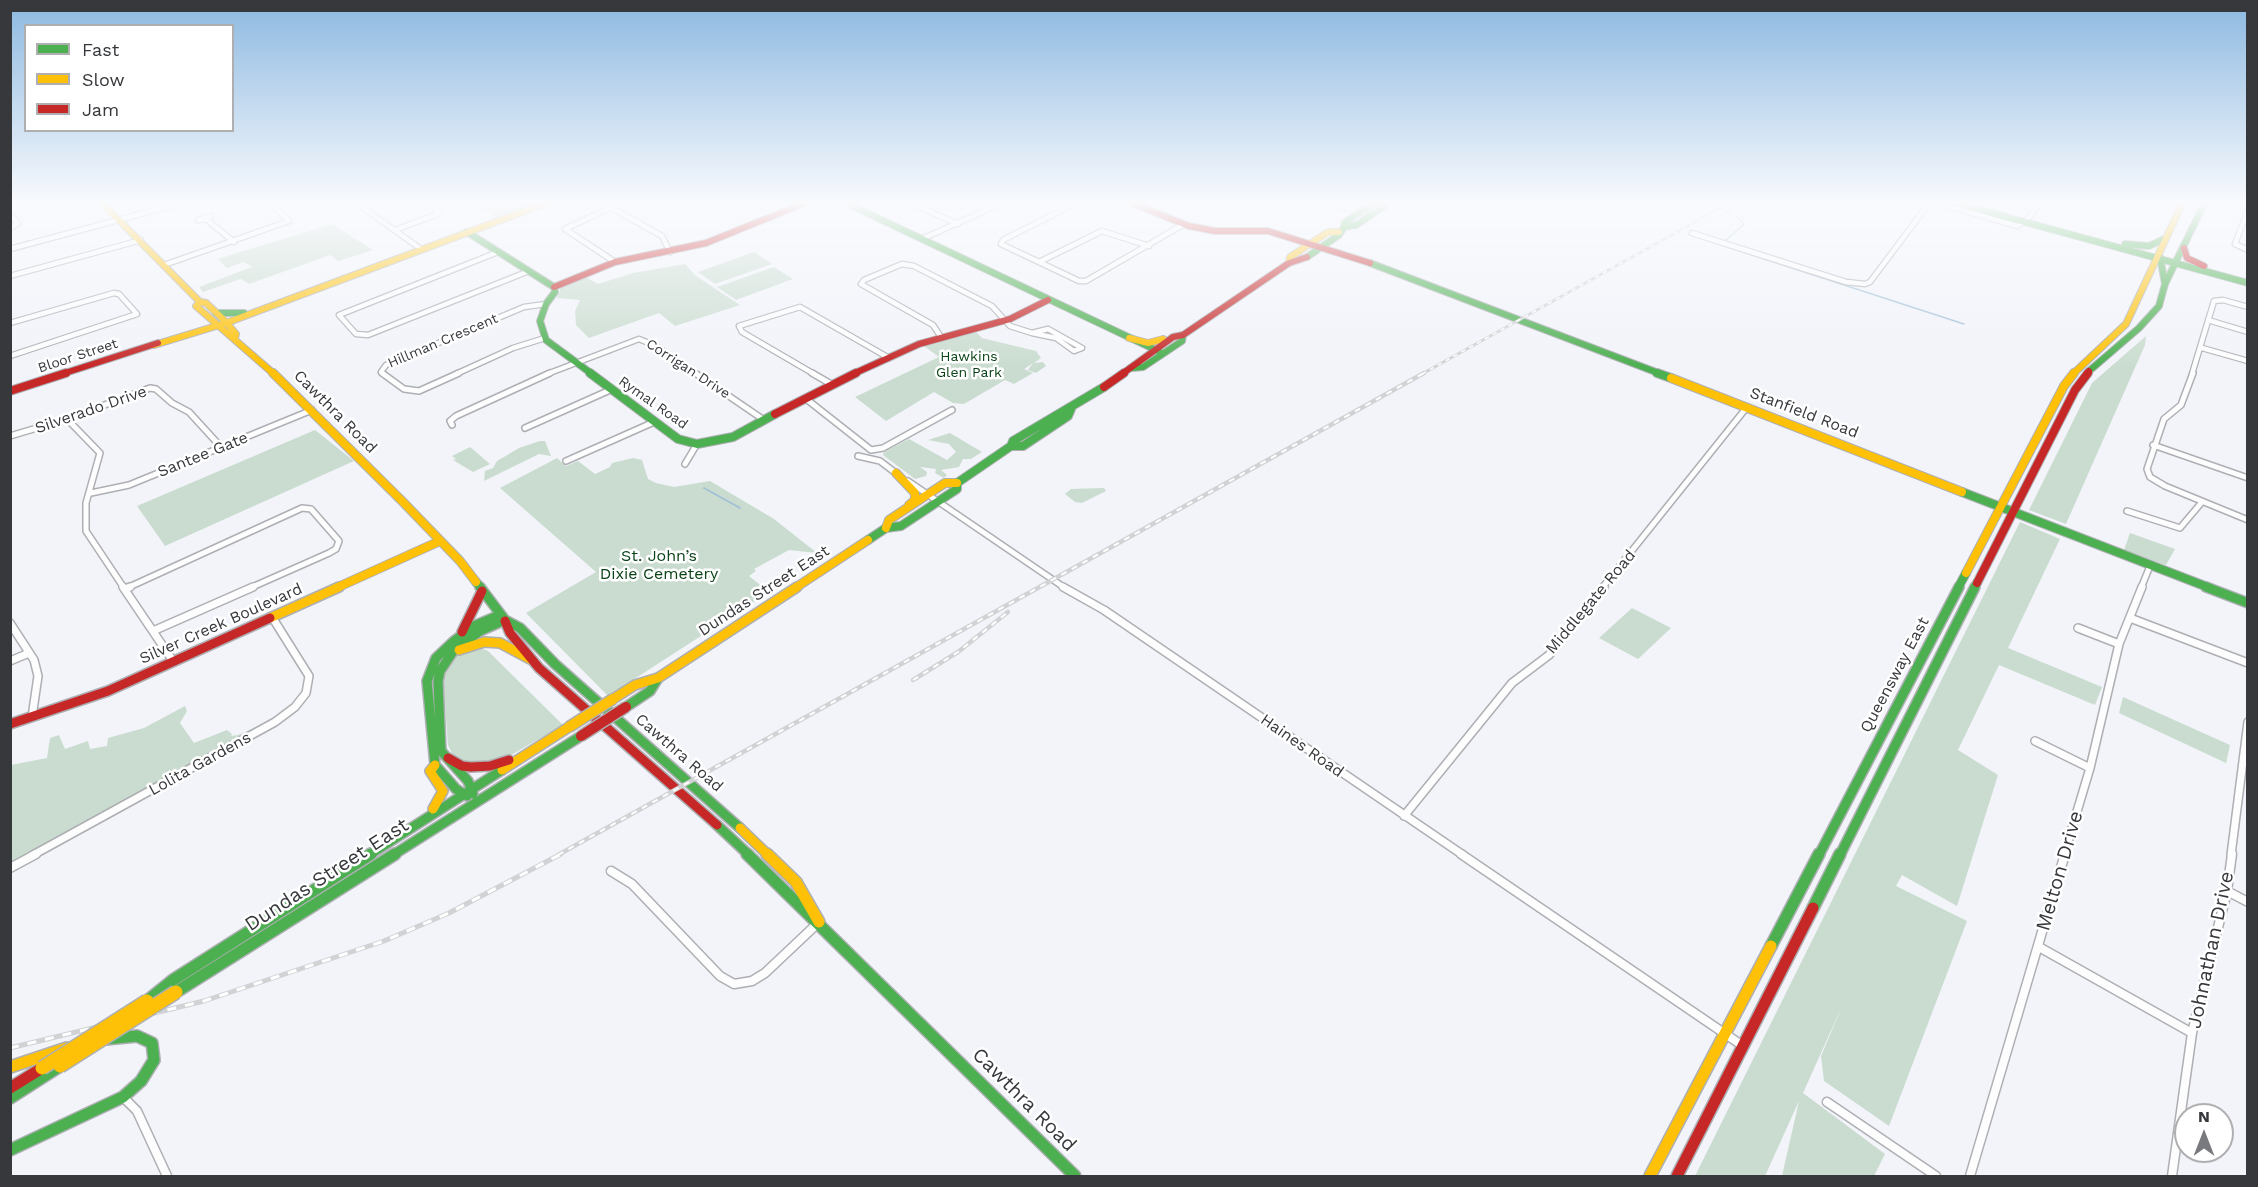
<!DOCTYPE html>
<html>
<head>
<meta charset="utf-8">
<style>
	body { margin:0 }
	#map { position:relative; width:2258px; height:1187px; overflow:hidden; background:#f2f4fa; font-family:"Work Sans",sans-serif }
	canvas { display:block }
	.frame { position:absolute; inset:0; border:12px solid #36383c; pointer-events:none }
	.legend { position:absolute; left:24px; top:24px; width:210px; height:108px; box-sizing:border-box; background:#fff; border:2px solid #afafb1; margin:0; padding:8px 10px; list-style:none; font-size:18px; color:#36383c }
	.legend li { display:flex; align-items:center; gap:12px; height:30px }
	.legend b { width:30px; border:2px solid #afafb1 }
	.north { position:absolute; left:2174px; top:1103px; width:60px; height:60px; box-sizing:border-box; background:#fff; border:2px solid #afafb1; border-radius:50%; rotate:0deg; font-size:16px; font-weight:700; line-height:24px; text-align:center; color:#36383c }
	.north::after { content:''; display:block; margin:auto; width:21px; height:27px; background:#787a7e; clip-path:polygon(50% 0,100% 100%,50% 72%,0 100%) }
</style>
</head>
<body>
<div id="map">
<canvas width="2258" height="1187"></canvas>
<div class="frame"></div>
<ul class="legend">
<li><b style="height:8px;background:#4caf50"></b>Fast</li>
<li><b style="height:8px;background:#ffc107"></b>Slow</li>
<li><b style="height:8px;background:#c62828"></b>Jam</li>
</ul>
<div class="north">N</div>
</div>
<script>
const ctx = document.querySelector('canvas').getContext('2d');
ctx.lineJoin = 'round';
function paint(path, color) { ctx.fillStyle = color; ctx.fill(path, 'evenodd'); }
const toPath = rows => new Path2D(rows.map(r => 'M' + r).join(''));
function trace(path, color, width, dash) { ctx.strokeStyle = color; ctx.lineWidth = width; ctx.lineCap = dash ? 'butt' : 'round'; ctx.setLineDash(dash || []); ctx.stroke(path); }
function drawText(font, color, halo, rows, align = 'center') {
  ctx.font = font + ' "Work Sans",sans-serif'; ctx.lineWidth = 5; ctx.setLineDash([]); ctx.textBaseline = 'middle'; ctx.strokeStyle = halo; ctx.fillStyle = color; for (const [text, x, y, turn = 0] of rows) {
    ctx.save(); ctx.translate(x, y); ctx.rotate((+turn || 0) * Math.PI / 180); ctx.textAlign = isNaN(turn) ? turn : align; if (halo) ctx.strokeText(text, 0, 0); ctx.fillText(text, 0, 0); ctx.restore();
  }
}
const green = toPath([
	[473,202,544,202,497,218],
	[332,224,373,250,338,261,330,255,249,284,241,279,203,292,199,287,252,267,244,262,227,268,218,259],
	[754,252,772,264,715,284,698,272],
	[685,264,696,276,740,305,675,326,659,313,589,338,576,325,575,311,580,300,557,298,561,287,586,277,598,284,633,273],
	[774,267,793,279,736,300,717,287],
	[976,332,982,338,1036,351,1041,358,1034,363,1043,362,1046,366,1036,373,1028,370,1033,363,1024,369,1033,373,1014,384,1005,380,964,404,953,403,934,392,886,421,855,397,939,357,924,346],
	[2146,336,2145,345,2066,524,2029,510,2092,383],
	[315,430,354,461,165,546,137,506],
	[950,433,982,452,971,459,963,459,959,467,941,470,947,475,944,478,935,473,936,469,920,467,927,472,926,476,915,479,883,455,884,452,909,439,947,460,956,452,949,444,928,440],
	[540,441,545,441,551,456,539,454,484,481,485,471,493,468,497,461,519,448],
	[470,447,490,464,473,472,453,460,456,459,452,456],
	[557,458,566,466,578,461,595,474,610,467,612,463,633,458,642,460,648,479,656,483,674,487,710,481,774,519,817,553,789,550,754,569,756,571,749,576,769,592,608,696,526,613,596,572,500,488],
	[1104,488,1106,491,1082,503,1075,502,1065,494,1071,489],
	[2020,522,2060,539,2008,648,2102,687,2095,705,1999,665,1958,750,1998,775,1957,906,1902,875,1896,886,1967,921,1889,1126,1824,1081,1821,1056,1843,1004,1803,1093,1885,1154,1874,1176,1782,1176,1799,1101,1765,1176,1695,1176],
	[2130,533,2175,549,2166,565,2124,550],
	[1632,608,1671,628,1638,659,1599,638],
	[481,648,488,651,563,725,506,758,467,763,453,756,448,745,443,678,445,670,454,656,463,651],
	[2123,697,2230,745,2226,763,2119,713],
	[185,706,187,711,180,723,194,743,227,730,232,734,231,736,238,735,263,724,11,862,11,765,47,758,50,738,59,735,65,749,88,741,90,749,107,746,108,738,144,728]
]);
const streamFar1 = toPath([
	[1725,212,1732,214],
	[1725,241,1744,224,1736,215],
	[1724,246,1964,324]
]);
const stream = toPath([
	[704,488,740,508]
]);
const streetFar3 = toPath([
	[355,202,421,249],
	[908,202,958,224],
	[1078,202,1003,240,1001,244,1079,281,1086,281,1184,224],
	[1188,202,1197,202],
	[1326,202,1363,213],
	[1935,202,2017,226,2028,219,2041,202],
	[610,207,662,236,670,252],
	[2248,210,2235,244,2248,250],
	[10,215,18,223,10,228],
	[211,216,206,219,198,220,211,216],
	[206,219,234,242],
	[395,230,440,213,428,202],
	[1692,233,1846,282,1865,284,1870,282,1930,202],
	[922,239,1004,202],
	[10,249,185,202],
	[498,252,339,315,356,334,368,335,529,271],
	[615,262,565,229,622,202],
	[1039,262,1102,231,1149,246],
	[164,265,289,221,269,202],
	[10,276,141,240],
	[2208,320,2248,332],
	[10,323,114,293,119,294,137,314,10,356],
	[1048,329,1082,348,1074,351,1056,338,1032,333,1048,329],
	[941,337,933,325,861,284,864,280,902,264,914,266,992,306,1010,326,1032,333],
	[2202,348,2248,361],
	[384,374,381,372,386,365,524,307,546,304],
	[456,374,513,348,545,338],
	[547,374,639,339,656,346,697,374],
	[814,374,742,332,739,326,800,307,889,358],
	[2192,374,2214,301,2223,300,2248,307]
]);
const streetFar2 = toPath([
	[382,373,404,389,419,391,459,373],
	[695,373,764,420],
	[812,373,831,384],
	[2193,373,2181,405,2164,419,2147,469,2150,477,2165,486,2248,520],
	[805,398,871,450,883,448,952,410],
	[67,419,100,453,86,503,86,531,124,588],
	[452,425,450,421,456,416,550,373],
	[525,428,610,390],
	[10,436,67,419,150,388,156,389,172,403,189,412,221,447],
	[2153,445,2248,478],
	[858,456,880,461,897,474],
	[566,461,654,422],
	[685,464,697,444],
	[908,481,1065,588],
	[91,493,129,485,312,410],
	[2127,511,2180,528,2202,502],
	[127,588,302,508,311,509,339,541,336,549,329,553,250,588],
	[1602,588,1747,407],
	[2141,588,2150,566]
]);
const streetFar1 = toPath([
	[123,587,173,661],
	[1063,587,1104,610,1463,855],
	[125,589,130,587],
	[2130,618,2248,663],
	[10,623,34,660,38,676,32,717],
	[2078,628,2119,644],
	[153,631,253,587],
	[10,661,29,653],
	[2035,741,2090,768],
	[1404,816,1512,683,1549,655,1604,587],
	[33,855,275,722,295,707,306,693,309,676,272,617],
	[2064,855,2090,768,2119,644,2142,587],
	[2231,855,2248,722]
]);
const street = toPath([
	[1461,854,1743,1046],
	[10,868,36,854],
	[611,871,632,884,720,976,734,984,752,981,765,973,818,923],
	[2227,891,2248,902],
	[2039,947,2192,1033],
	[123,1097,137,1111,167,1176],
	[1827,1102,1936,1176],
	[1970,1176,2065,854],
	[2172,1176,2192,1033,2227,891,2232,854]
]);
const fastFar3 = toPath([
	[844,202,1160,352],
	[1952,202,2248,283],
	[1344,227,1345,222,1374,203,1381,202],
	[467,232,554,287,555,292,546,304,540,321,546,340,592,374],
	[2125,244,2149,246,2164,239],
	[1307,257,1339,235,1344,227,1356,225,1384,206,1384,202],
	[2160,257,2165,284],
	[1370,263,1661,374],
	[216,313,244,313],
	[1131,368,1143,367,1182,341,1183,335],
	[2089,371,2139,328,2159,306,2165,284,2205,202]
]);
const fastFar2 = toPath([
	[590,373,678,439,697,444,733,437,775,414],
	[1657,373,1671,378],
	[1011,446,1023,446,1068,416,1071,409],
	[1962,492,2210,588],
	[868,540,886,528,901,526,957,489,957,483,1011,446,1013,441,1104,387],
	[476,582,481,588],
	[1958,588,1966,573],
	[1974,588,1977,583]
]);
const fastFar1 = toPath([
	[480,587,505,620,520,628,555,664,740,828],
	[2206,587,2248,603],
	[626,707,650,691,658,678],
	[473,794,468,781,441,751,438,681,440,671,454,650,480,631,505,620],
	[467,796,456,789,435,765,427,681,436,658,454,641,474,626,500,615],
	[717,825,749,855],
	[369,855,502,770],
	[393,855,581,736],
	[1819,855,1959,587],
	[1840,855,1975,587]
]);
const fast = toPath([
	[747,854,1075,1176],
	[1813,908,1840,854],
	[1771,946,1819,854],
	[176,992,395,854],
	[147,1001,173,980,371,854],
	[10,1098,60,1066],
	[10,1150,123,1097,141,1081,154,1060,152,1043,137,1036,106,1039]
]);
const slowFar3 = toPath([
	[101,202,200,302,206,303,224,320,236,334,235,338],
	[1289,263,1290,257,1328,232,1339,232],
	[200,302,196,306,274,374],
	[1129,338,1148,343,1163,339],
	[154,345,226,323,549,202],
	[2073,374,2126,324,2183,202]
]);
const slowFar2 = toPath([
	[273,373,403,502,460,561,476,582],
	[1671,378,1962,492],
	[896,473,915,493,915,500,909,505],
	[886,528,889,520,945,483,957,483],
	[1966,573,2064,386,2074,373],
	[336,588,440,541],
	[795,588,868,540]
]);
const slowFar1 = toPath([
	[270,618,339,587],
	[459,650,484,642,500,643,530,659],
	[613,699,635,685,658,678,797,587],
	[502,770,569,727],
	[433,809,443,791,430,771,435,765],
	[740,828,768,855]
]);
const slow = toPath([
	[767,854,796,882,819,922],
	[10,1067,67,1048],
	[1650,1176,1771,946]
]);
const jamFar3 = toPath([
	[1129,202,1189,226,1215,231,1268,231,1370,263],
	[2184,248,2187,258,2204,266],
	[554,287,615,262,706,243,807,202],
	[62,374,158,343],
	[853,374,919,344,1010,319,1048,300],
	[1122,374,1173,337,1183,335,1289,263,1307,257],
	[2087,374,2089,371]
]);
const jamFar2 = toPath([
	[1104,387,1124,373],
	[10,391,66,373],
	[775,414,856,373],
	[1977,583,2075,390,2088,373]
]);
const jamFar1 = toPath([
	[505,621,510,633,539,668,717,825],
	[462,632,482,591],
	[10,724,108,691,270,618],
	[448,758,462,766,471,767,490,766,509,760]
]);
const jam = toPath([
	[10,1088,42,1068],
	[1677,1176,1813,908]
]);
const railFar2 = toPath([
	[1422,374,1731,202]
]);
const railFar1 = toPath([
	[913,680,958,652,1008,612],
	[558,855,1424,373]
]);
const rail = toPath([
	[10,1048,204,1001,384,941,449,913,561,854]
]);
const slowBridgeFar1 = toPath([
	[569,727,613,699]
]);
const slowBridge = toPath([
	[60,1066,176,992],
	[42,1068,147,1001]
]);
const jamBridge = toPath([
	[581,736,626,707]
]);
const farStreetnames = [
	["Hillman Crescent",443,341,-23],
	["Bloor Street",78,356,-18],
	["Corrigan Drive",688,369,33],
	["Rymal Road",653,403,35]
];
const farParknames = [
	["Hawkins",969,357],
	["Glen Park",969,373]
];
const streetNames = [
	["Silverado Drive",91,410,-19],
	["Cawthra Road",335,412,45],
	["Stanfield Road",1804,413,21],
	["Santee Gate",203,455,-22],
	["Dundas Street East",764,591,-33],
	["Middlegate Road",1591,602,-50],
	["Silver Creek Boulevard",221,624,-24],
	["Queensway East",1895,675,-62],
	["Haines Road",1302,746,35],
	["Cawthra Road",679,753,41],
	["Lolita Gardens",200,764,-29]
];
const parkNames = [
	["St. John’s",659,556],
	["Dixie Cemetery",659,574]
];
const nearStreetnames = [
	["Melton Drive",2060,871,-74],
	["Dundas Street East",327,875,-33],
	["Johnathan Drive",2211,950,-78],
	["Cawthra Road",1024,1100,45]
];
paint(green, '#cadccf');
trace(streamFar1, '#a2c1d6', 1.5);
trace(stream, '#a2c1d6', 2);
trace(streetFar3, '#adafb3', 7);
trace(streetFar2, '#adafb3', 8);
trace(streetFar1, '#adafb3', 10);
trace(street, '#adafb3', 11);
trace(fastFar3, '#adafb3', 8);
trace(fastFar2, '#adafb3', 10);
trace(fastFar1, '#adafb3', 12);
trace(fast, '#adafb3', 14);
trace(slowFar3, '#adafb3', 8);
trace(slowFar2, '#adafb3', 10);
trace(slowFar1, '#adafb3', 12);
trace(slow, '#adafb3', 14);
trace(jamFar3, '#adafb3', 8);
trace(jamFar2, '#adafb3', 10);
trace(jamFar1, '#adafb3', 12);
trace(jam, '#adafb3', 14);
trace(streetFar3, '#fdfdfe', 4.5);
trace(streetFar2, '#fdfdfe', 5);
trace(streetFar1, '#fdfdfe', 7);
trace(street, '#fdfdfe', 8);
trace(fastFar3, '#4caf50', 6);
trace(fastFar2, '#4caf50', 8);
trace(fastFar1, '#4caf50', 9);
trace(fast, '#4caf50', 11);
trace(slowFar3, '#ffc107', 6);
trace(slowFar2, '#ffc107', 8);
trace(slowFar1, '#ffc107', 9);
trace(slow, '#ffc107', 11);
trace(jamFar3, '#c62828', 6);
trace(jamFar2, '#c62828', 8);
trace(jamFar1, '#c62828', 9);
trace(jam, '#c62828', 11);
trace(railFar2, '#d1d2d4', 3);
trace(railFar1, '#d1d2d4', 4.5);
trace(rail, '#d1d2d4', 5);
trace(railFar2, '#fff', 1.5, [4.5]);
trace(railFar1, '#fff', 2, [6]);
trace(rail, '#fff', 3, [9]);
trace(slowBridgeFar1, '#adafb3', 13, []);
trace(slowBridge, '#adafb3', 16, []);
trace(jamBridge, '#adafb3', 13, []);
trace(slowBridgeFar1, '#ffc107', 10);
trace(slowBridge, '#ffc107', 13);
trace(jamBridge, '#c62828', 10);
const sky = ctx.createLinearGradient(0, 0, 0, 368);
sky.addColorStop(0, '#8cb9e1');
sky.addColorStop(0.55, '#f9fafd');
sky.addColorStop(1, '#f9fafd00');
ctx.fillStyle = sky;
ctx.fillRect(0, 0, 2258, 368);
drawText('14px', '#36383c', '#fff', farStreetnames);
drawText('14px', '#0b4318', '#fff', farParknames);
drawText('16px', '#36383c', '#fff', streetNames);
drawText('16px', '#0b4318', '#fff', parkNames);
drawText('20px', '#36383c', '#fff', nearStreetnames);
</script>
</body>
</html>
